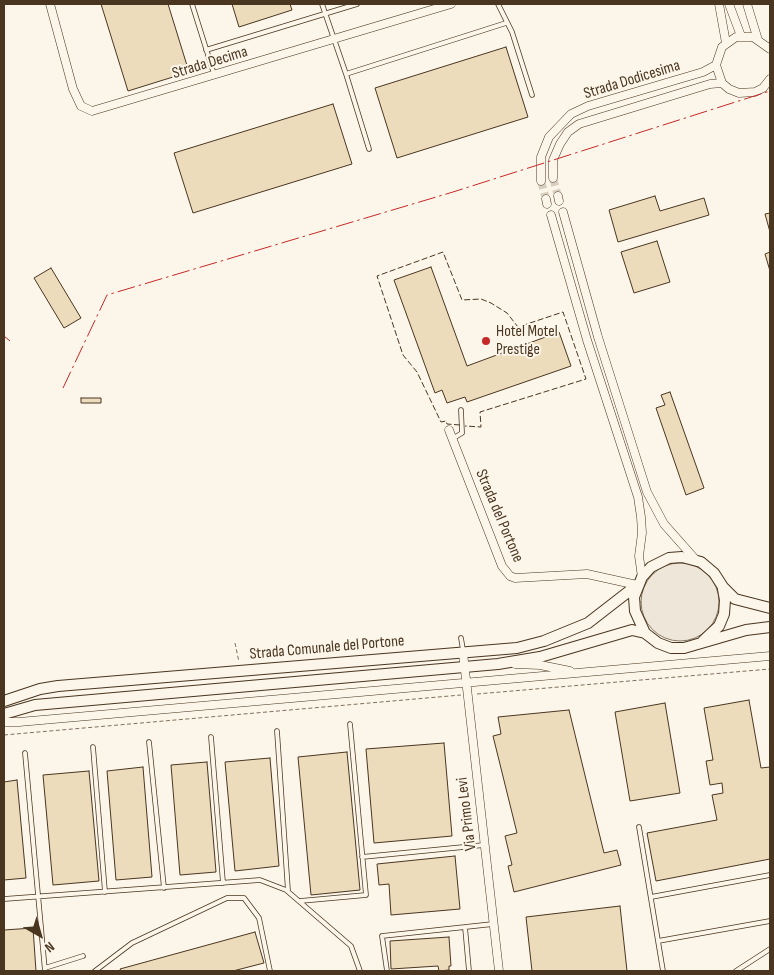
<!DOCTYPE html>
<html>
<head>
<meta charset="utf-8">
<style>
	body { margin:0 }
	#map { position:relative; width:774px; height:975px; overflow:hidden; background:#fbf6e9; font-family:"Sofia Sans Condensed",sans-serif }
	canvas { display:block }
	.frame { position:absolute; inset:0; border:5px solid #4a3520; pointer-events:none }
	.north { position:absolute; left:15px; top:910px; width:50px; height:50px; -webkit-text-stroke:4px #fbf6e9; paint-order:stroke; rotate:142deg; font-size:14px; font-weight:700; line-height:20px; text-align:center; color:#4a3520 }
	.north::after { content:''; display:block; margin:auto; width:18px; height:22px; background:#4a3520; clip-path:polygon(50% 0,100% 100%,50% 72%,0 100%) }
</style>
</head>
<body>
<div id="map">
<canvas width="774" height="975"></canvas>
<div class="frame"></div>
<div class="north">N</div>
</div>
<script>
const ctx = document.querySelector('canvas').getContext('2d');
ctx.lineJoin = 'round';
function paint(path, color) { ctx.fillStyle = color; ctx.fill(path, 'evenodd'); }
const toPath = rows => new Path2D(rows.map(r => 'M' + r).join(''));
function trace(path, color, width, dash) { ctx.strokeStyle = color; ctx.lineWidth = width; ctx.lineCap = dash ? 'butt' : 'round'; ctx.setLineDash(dash || []); ctx.stroke(path); }
function drawText(font, color, halo, rows, align = 'center') {
  ctx.font = font + ' "Sofia Sans Condensed",sans-serif'; ctx.lineWidth = 4; ctx.setLineDash([]); ctx.textBaseline = 'middle'; ctx.strokeStyle = halo; ctx.fillStyle = color; for (const [text, x, y, turn = 0] of rows) {
    ctx.save(); ctx.translate(x, y); ctx.rotate((+turn || 0) * Math.PI / 180); ctx.textAlign = isNaN(turn) ? turn : align; if (halo) ctx.strokeText(text, 0, 0); ctx.fillText(text, 0, 0); ctx.restore();
  }
}
const green = toPath([
	'641 602a39 39 0 1 1 78 0a39 39 0 1 1-78 0Z'
]);
const building = toPath([
	[101,4,168,4,189,72,128,91,101,4],
	[232,4,290,4,292,10,239,27,232,4],
	[506,47,528,117,397,158,375,88,506,47],
	[333,104,352,164,193,213,174,153,333,104],
	[655,196,660,211,704,198,709,215,618,242,609,210,655,196],
	[770,213,770,232,765,214,770,213],
	[657,241,670,282,634,293,621,252,657,241],
	[770,252,770,271,765,254,770,252],
	[431,267,467,366,559,332,571,366,467,402,465,397,447,403,442,390,435,393,394,280,431,267],
	[51,268,81,318,64,328,34,278,51,268],
	[670,392,704,488,686,495,656,408,665,405,661,395,670,392],
	[81,398,101,398,101,403,81,403,81,398],
	[749,700,761,768,770,767,770,859,656,881,647,833,717,820,712,795,723,793,722,783,710,785,706,761,713,760,704,708,749,700],
	[665,703,680,793,630,801,615,712,665,703],
	[569,710,604,853,617,850,621,865,514,892,508,866,512,865,505,836,517,833,493,736,501,734,498,717,569,710],
	[444,743,452,836,374,843,366,749,444,743],
	[347,752,360,890,311,895,298,757,347,752],
	[270,758,279,866,235,871,225,762,270,758],
	[207,762,216,872,180,875,171,765,207,762],
	[143,767,152,877,116,880,107,771,143,767],
	[89,771,99,881,53,885,43,775,89,771],
	[17,780,26,878,4,880,4,782,17,780],
	[455,856,460,909,391,915,389,884,379,885,377,864,455,856],
	[620,906,627,971,532,971,526,917,620,906],
	[33,928,36,971,4,971,4,930,33,928],
	[255,932,264,963,233,971,121,971,120,969,255,932],
	[449,937,451,966,449,966,449,970,439,971,438,966,391,969,390,941,449,937]
]);
const minorTunnel = toPath([
	[553,178,558,196],
	[541,181,546,199]
]);
const path = toPath([
	[235,643,239,662],
	[477,694,770,669],
	[4,735,461,695]
]);
const service = toPath([
	[192,4,214,74],
	[322,4,346,74],
	[498,4,512,32,532,95],
	[206,50,357,4],
	[369,149,346,74,506,23],
	[452,439,462,433,461,410],
	[461,638,463,650],
	[277,731,288,891],
	[211,737,223,883],
	[149,742,164,888],
	[93,747,105,892],
	[25,753,45,971],
	[639,827,663,971],
	[362,857,484,845],
	[651,897,770,875],
	[4,899,260,880,286,890,351,946,360,971],
	[300,901,366,895,350,724],
	[465,927,469,971],
	[658,941,770,921],
	[45,968,83,956],
	[95,971,132,943,227,898,244,898,259,918,270,971],
	[387,971,382,936,493,924],
	[736,971,770,949]
]);
const minor = toPath([
	[50,4,73,89,81,106,92,111,451,4],
	[719,4,726,43],
	[729,4,741,36],
	[747,4,758,40],
	[770,49,753,37,736,37,722,47,716,65,722,83,729,89,739,93,755,92,763,88,770,79],
	[553,178,553,160,560,144,568,132,579,124,710,84,722,83],
	[541,181,541,157,549,137,571,114,588,106,703,72,716,65],
	[558,196,559,201],
	[546,199,547,204],
	[563,212,598,337,647,492,664,524,695,559],
	[551,215,587,340,638,497,641,517,642,533,639,556,642,577],
	[449,430,502,566,510,576,515,578,587,574,637,585],
	[463,653,499,971],
	[515,664,540,665,570,671],
	[4,722,19,722,770,656]
]);
const tertiary = toPath([
	[770,608,735,599,723,587,714,573,701,562,682,557,669,558,651,567,642,577,634,597,635,611,645,633,658,643,671,648,684,648,746,630,770,627],
	[703,641,719,626,724,614,725,600,723,589],
	[4,701,40,689,58,686,517,648,544,641,588,623,637,585],
	[4,714,35,705,498,664,540,657,632,630,645,633]
]);
const fence = toPath([
	[460,425,447,424,446,421,441,422,417,372,403,355,377,276,443,252,462,300,481,299,491,303,507,313,518,327,563,312,586,379,480,412,481,427,465,426]
]);
const power = toPath([
	[4,336,10,341],
	[63,388,107,295,453,192,770,91]
]);
const markers = [
	[486,341,5,"#c62828"]
];
const streetNames = [
	["Strada Decima",210,63,-17],
	["Strada Dodicesima",632,80,-17],
	["Strada del Portone",499,516,67],
	["Strada Comunale del Portone",327,648,-5],
	["Via Primo Levi",467,814,-97]
];
const poiNames = [
	["Hotel Motel",496,332],
	["Prestige",496,350]
];
paint(green, '#ede6d9');
trace(green, '#887966', 1);
paint(building, '#ecdcbc');
trace(building, '#4a3520', 1);
trace(minorTunnel, '#d8cfc1', 8, [8, 4]);
trace(service, '#4a3520', 5.5);
trace(minor, '#4a3520', 9);
trace(tertiary, '#4a3520', 12);
trace(path, '#7f6f5c', 1, [4, 2.5]);
trace(service, '#fbf6e9', 4);
trace(minor, '#fbf6e9', 8);
trace(tertiary, '#fbf6e9', 10);
trace(fence, '#4a3520', 1, [6, 2.5]);
trace(power, '#c62828', 1, [18, 4, 2.5, 4]);
for (const [x, y, r, color] of markers) { const dot = new Path2D(); dot.arc(x, y, r, 0, 2 * Math.PI); ctx.fillStyle = color; ctx.fill(dot); trace(dot, '#fbf6e9', 2); }
drawText('16px', '#4a3520', '#fbf6e9', streetNames);
drawText('16px', '#4a3520', '#fbf6e9', poiNames, 'left');
</script>
</body>
</html>
